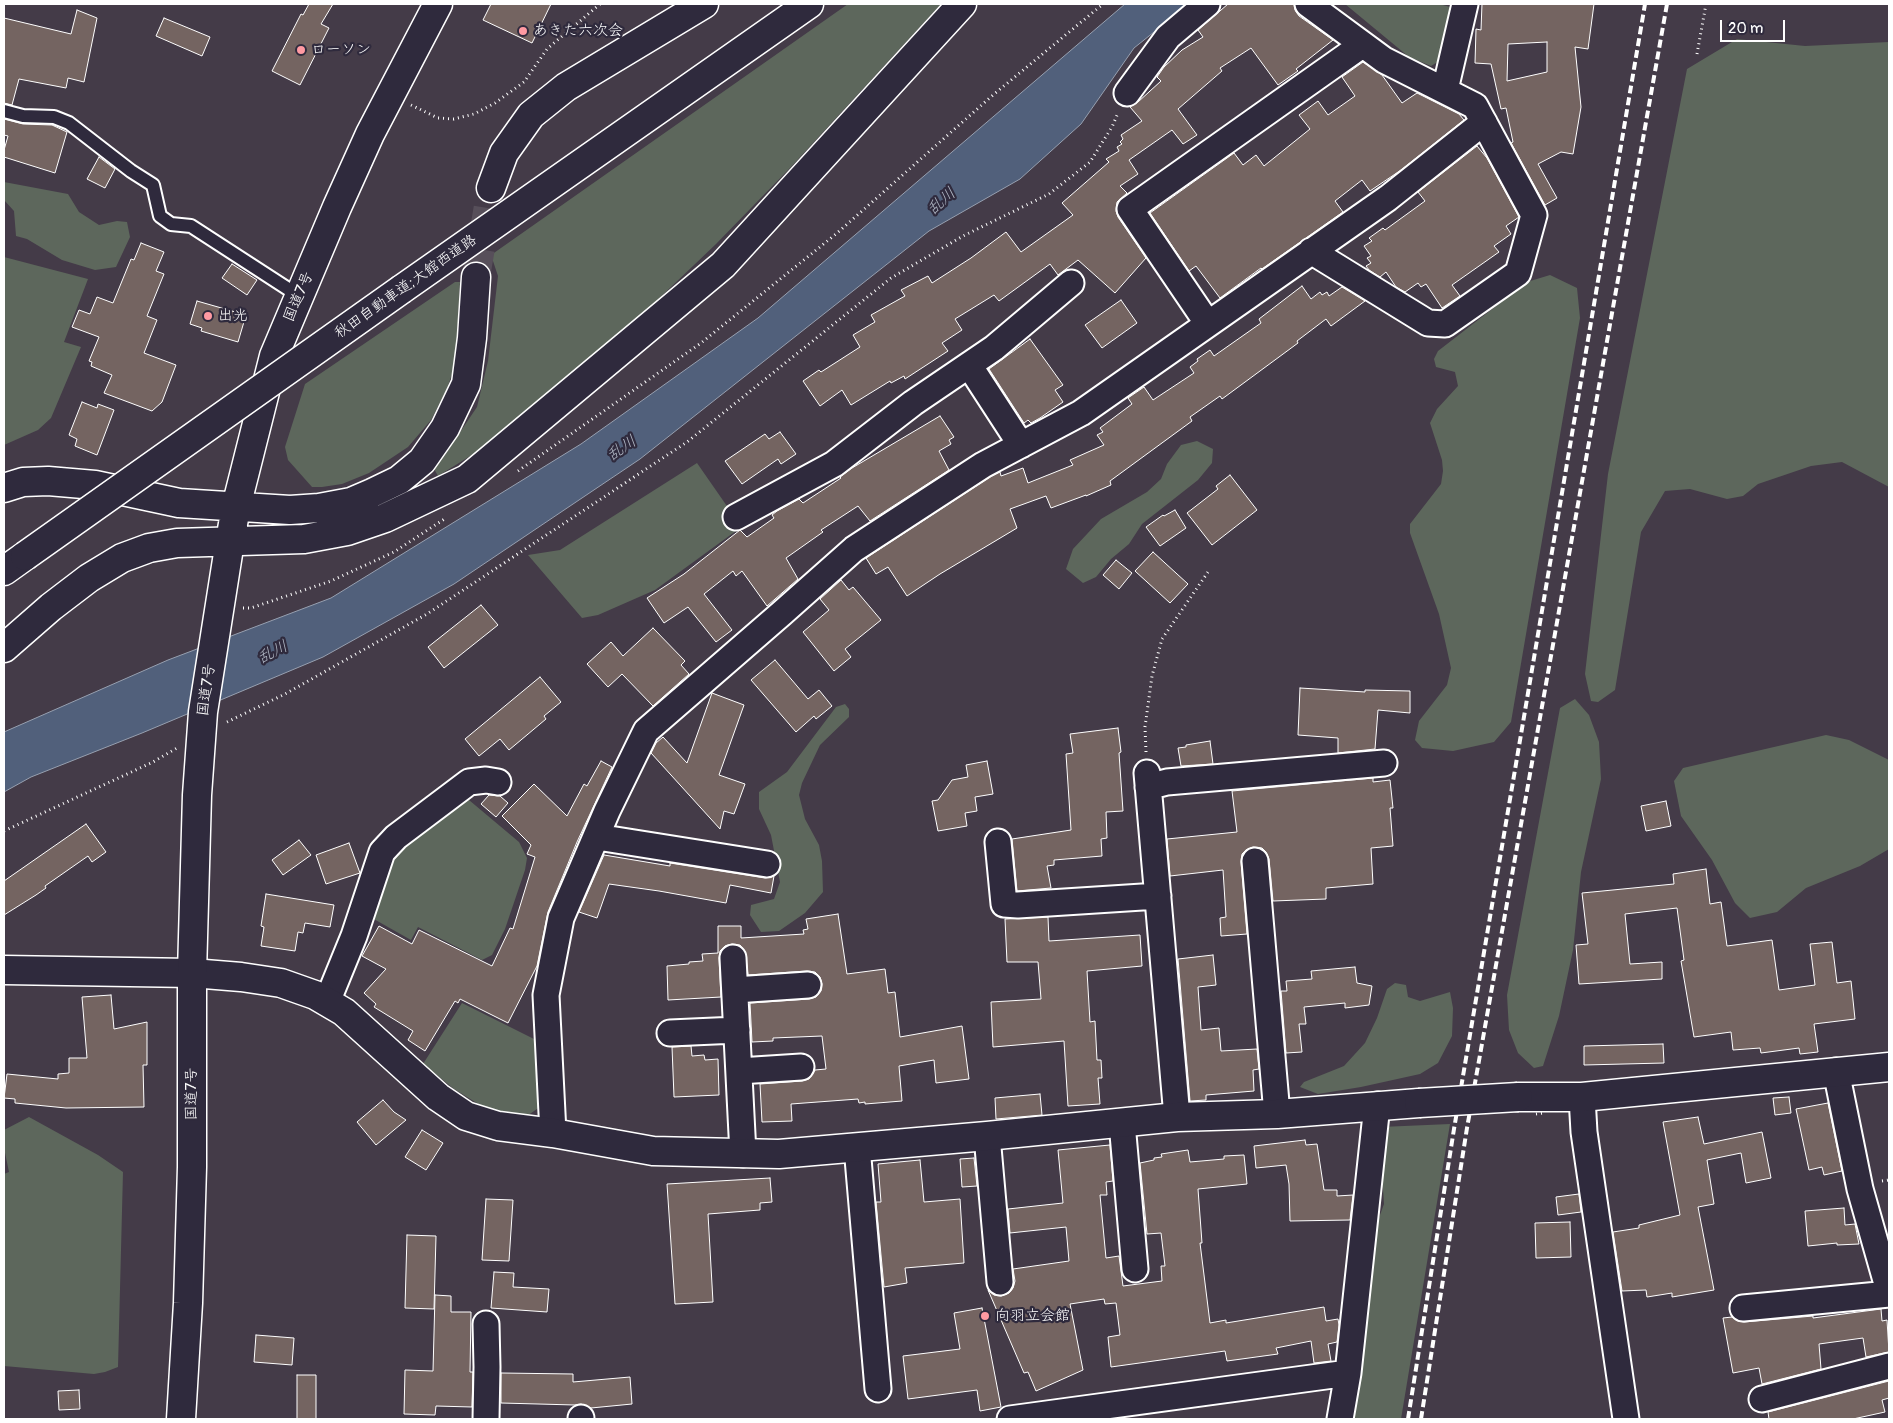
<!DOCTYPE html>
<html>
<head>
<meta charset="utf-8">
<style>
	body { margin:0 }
	#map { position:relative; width:1893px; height:1423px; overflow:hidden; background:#443b48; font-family:Pangolin,sans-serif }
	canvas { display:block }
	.frame { position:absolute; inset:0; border:5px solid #fff; pointer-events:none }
	.scale { position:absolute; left:1720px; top:20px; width:65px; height:22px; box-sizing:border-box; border:2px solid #fff; border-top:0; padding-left:6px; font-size:15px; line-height:18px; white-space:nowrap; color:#fff; -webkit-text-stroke:4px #2f2a3d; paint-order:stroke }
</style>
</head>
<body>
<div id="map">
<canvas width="1893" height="1423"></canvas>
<div class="frame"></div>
<div class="scale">20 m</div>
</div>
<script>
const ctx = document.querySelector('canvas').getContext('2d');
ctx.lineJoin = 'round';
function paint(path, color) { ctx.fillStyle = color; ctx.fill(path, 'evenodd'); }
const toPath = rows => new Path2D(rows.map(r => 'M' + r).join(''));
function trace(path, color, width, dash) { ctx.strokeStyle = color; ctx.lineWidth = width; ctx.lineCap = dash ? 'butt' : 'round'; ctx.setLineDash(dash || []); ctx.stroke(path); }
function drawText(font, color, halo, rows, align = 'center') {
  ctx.font = font + ' Pangolin,"Klee One",sans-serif'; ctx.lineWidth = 4.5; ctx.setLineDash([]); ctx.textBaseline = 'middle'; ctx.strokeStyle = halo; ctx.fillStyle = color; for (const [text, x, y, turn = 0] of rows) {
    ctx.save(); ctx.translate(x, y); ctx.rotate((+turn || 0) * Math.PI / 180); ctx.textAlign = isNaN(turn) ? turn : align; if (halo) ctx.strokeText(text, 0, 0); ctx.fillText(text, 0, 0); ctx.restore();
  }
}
const green = toPath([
	[848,4,941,4,791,167,716,244,626,330,483,448,438,476,433,467,452,444,477,407,488,361,498,276,491,255],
	[1345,4,1439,4,1454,8,1441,60,1431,66,1409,57],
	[1737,39,1805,46,1889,42,1889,487,1842,462,1811,466,1758,484,1743,496,1727,499,1690,489,1665,491,1641,532,1615,690,1598,702,1591,701,1585,674,1608,474,1687,69],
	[4,182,68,194,79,212,99,225,117,221,127,222,130,237,116,267,95,270,62,260,27,239,16,236,14,211,4,200],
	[4,257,88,279,64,342,81,347,51,418,38,430,4,445],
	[1550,275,1577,288,1580,318,1511,722,1494,742,1453,751,1422,748,1415,740,1419,721,1447,685,1451,668,1439,614,1410,533,1410,524,1441,484,1443,471,1442,460,1430,423,1437,409,1458,386,1455,372,1436,367,1434,359,1438,351,1527,282],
	[455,282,460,282,456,362,447,389,431,420,408,447,369,473,342,484,322,487,312,487,288,460,285,447,305,384],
	[1197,441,1213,449,1212,463,1198,480,1142,524,1129,544,1111,559,1096,577,1083,583,1066,569,1073,549,1101,519,1147,492,1161,479,1167,464,1181,445],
	[697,463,729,509,740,528,655,590,598,615,582,618,528,555,560,550],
	[1575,699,1589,715,1599,742,1601,779,1581,872,1573,950,1559,1016,1543,1066,1534,1068,1518,1053,1509,1030,1507,995,1560,708],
	[845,704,849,709,849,717,820,745,802,783,799,795,805,819,819,845,822,861,823,892,805,913,779,931,761,932,750,915,751,905,774,899,780,882,771,835,759,809,759,792,787,772,836,707],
	[1826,735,1849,740,1889,760,1889,849,1860,866,1806,888,1777,912,1750,918,1735,903,1712,860,1681,816,1674,781,1683,768],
	[463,795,519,842,527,858,525,870,505,929,492,955,482,960,418,927,411,940,372,918,392,848],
	[1395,983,1406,985,1408,997,1420,1001,1450,992,1453,1008,1452,1036,1438,1063,1420,1074,1361,1087,1318,1094,1300,1087,1304,1082,1344,1066,1365,1043,1377,1018,1387,989],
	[462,1003,538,1041,544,1104,527,1116,507,1117,480,1105,454,1089,423,1064],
	[29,1117,98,1155,123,1172,118,1367,105,1372,94,1374,4,1366,4,1174,9,1172,4,1148,4,1130],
	[1450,1124,1401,1419,1347,1419,1373,1234,1384,1204,1383,1189,1378,1161,1381,1127]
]);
const water = toPath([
	[1125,4,1189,4,1134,48,1081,124,1020,179,929,231,640,459,454,584,323,657,142,733,31,777,4,792,4,732,168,660,331,598,581,444,758,318,1125,4]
]);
const building = toPath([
	[309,4,333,4,321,24,329,28,300,85,272,71,301,14,303,15,309,4],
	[491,4,551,4,532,43,483,20,491,4],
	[1228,4,1294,4,1295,10,1299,16,1333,40,1296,69,1298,71,1278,85,1251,48,1220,68,1222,71,1178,109,1197,135,1183,144,1172,130,1129,160,1138,174,1120,186,1127,193,1117,202,1116,211,1118,217,1146,258,1115,293,1078,260,1058,275,1050,264,999,301,994,295,955,319,962,330,942,343,948,351,905,379,904,376,891,383,890,381,851,405,842,390,820,406,803,381,819,370,821,372,860,347,853,335,875,322,871,315,905,296,901,290,928,276,932,283,971,258,1006,232,1021,252,1073,215,1062,203,1109,162,1106,159,1119,151,1117,147,1122,144,1120,142,1123,139,1121,135,1142,121,1130,107,1138,102,1161,81,1157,77,1164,67,1182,50,1203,37,1198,30,1228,4],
	[1482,4,1594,4,1588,49,1575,47,1581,107,1573,154,1561,152,1538,164,1557,198,1545,205,1511,143,1513,142,1506,108,1501,109,1491,64,1475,63,1476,29,1481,30,1482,4],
	[1547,42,1547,72,1507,81,1508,44,1547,42],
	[77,10,97,18,84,82,68,78,66,88,19,79,12,105,4,103,4,18,71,34,77,10],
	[164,18,210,37,202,56,156,36,164,18],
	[1363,62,1382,75,1402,103,1417,93,1459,114,1464,120,1401,170,1370,191,1362,180,1335,201,1343,212,1262,269,1261,268,1220,298,1196,266,1189,271,1150,213,1234,153,1243,165,1256,155,1264,166,1310,129,1299,115,1318,101,1328,115,1355,96,1342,77,1363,62],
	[4,119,23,124,52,125,67,132,55,173,4,157,4,150,8,136,4,135,4,119],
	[1477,146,1487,158,1519,217,1506,226,1511,234,1494,246,1499,252,1452,285,1460,296,1442,308,1426,284,1421,287,1418,283,1405,292,1396,287,1386,272,1380,277,1369,270,1366,266,1371,263,1367,258,1371,256,1364,246,1372,241,1369,238,1383,228,1385,230,1425,201,1418,192,1477,146],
	[99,157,115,169,105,188,87,179,99,157],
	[141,243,164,252,156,271,164,274,147,316,157,320,144,353,176,365,162,402,152,411,104,393,112,375,91,366,92,362,89,361,99,337,72,327,79,310,90,314,97,297,113,303,131,259,134,260,141,243],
	[232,264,257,280,247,295,222,278,232,264],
	[1302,286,1311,299,1320,292,1322,295,1327,292,1329,296,1342,287,1365,301,1331,326,1326,319,1297,341,1298,343,1222,399,1220,396,1190,417,1192,421,1110,481,1111,485,1086,496,1086,495,1051,508,1046,496,1010,509,1017,528,940,574,907,596,888,567,876,574,866,558,990,477,1000,472,1001,476,1023,468,1028,483,1073,465,1070,460,1104,445,1097,435,1103,432,1100,428,1132,404,1128,398,1144,387,1153,400,1194,373,1190,367,1198,361,1197,359,1210,350,1214,356,1261,323,1259,319,1302,286],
	[1121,300,1137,323,1102,348,1085,325,1121,300],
	[197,301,246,315,238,342,201,331,202,328,190,324,197,301],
	[1030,339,1063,385,1055,390,1063,402,1040,418,1031,423,1028,420,1024,423,989,369,1030,339],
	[82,402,97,408,98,404,114,410,97,455,75,446,77,439,69,435,82,402],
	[940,416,954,437,949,440,951,444,939,451,949,470,870,521,858,506,821,530,823,532,786,558,798,579,767,606,742,571,736,576,733,571,704,594,732,630,716,642,688,607,664,623,647,598,684,574,740,530,747,537,774,518,772,515,777,511,799,499,803,503,841,478,840,477,852,468,940,416],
	[780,432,796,454,781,464,778,459,742,484,725,461,765,434,769,439,780,432],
	[1230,475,1257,510,1212,545,1187,513,1218,489,1216,486,1230,475],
	[1175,510,1186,528,1160,546,1146,527,1163,515,1164,516,1175,510],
	[1153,552,1188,584,1170,603,1135,571,1153,552],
	[1116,560,1132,573,1119,589,1103,575,1116,560],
	[841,580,849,590,853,587,881,620,845,649,851,657,834,671,803,632,829,610,820,599,841,580],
	[481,605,498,625,444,668,428,647,481,605],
	[653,628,685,661,681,665,689,674,653,706,622,674,608,687,587,664,611,642,623,656,653,628],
	[775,660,808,699,819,690,832,706,816,719,814,716,796,732,751,680,775,660],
	[540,677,561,702,544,716,546,719,509,750,500,739,479,756,465,739,540,677],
	[1300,688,1365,692,1365,690,1410,691,1410,713,1378,710,1375,749,1338,753,1338,738,1298,735,1300,688],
	[712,693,744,705,719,775,745,784,734,814,724,811,720,829,651,753,656,743,663,737,687,763,712,693],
	[1118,728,1121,752,1119,753,1123,811,1106,812,1107,838,1101,839,1102,856,1054,860,1054,865,1047,866,1051,888,1017,891,1012,839,1071,830,1066,754,1073,753,1070,734,1118,728],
	[1210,741,1213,764,1181,766,1178,748,1186,747,1186,745,1210,741],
	[601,761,612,767,577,842,548,912,537,966,508,1023,460,999,458,1003,455,1001,425,1051,408,1040,413,1031,374,1007,376,1004,364,993,386,969,362,956,379,926,412,944,419,930,492,966,510,928,513,929,535,857,527,854,531,845,502,816,534,784,567,816,584,784,587,786,601,761],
	[987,761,993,794,975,797,977,811,965,813,967,826,938,831,932,801,938,800,952,780,968,777,966,765,987,761],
	[1373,778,1373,782,1390,780,1393,808,1390,808,1393,846,1371,848,1373,884,1326,888,1326,899,1273,901,1269,859,1266,852,1262,848,1253,847,1246,850,1242,854,1241,862,1247,934,1221,936,1220,918,1226,917,1223,870,1170,876,1167,839,1237,832,1232,791,1373,778],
	[489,795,500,796,508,803,496,817,481,804,489,795],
	[1666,801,1671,826,1646,831,1641,806,1666,801],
	[86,824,106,852,92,862,88,856,45,886,46,888,36,895,4,915,4,881,86,824],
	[299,840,311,855,283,875,272,860,299,840],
	[349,843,360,873,326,884,316,855,349,843],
	[604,855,670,866,670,863,765,878,774,876,771,893,730,885,726,903,659,891,609,884,597,918,579,912,604,855],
	[1706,869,1710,904,1721,902,1727,946,1772,940,1779,990,1815,985,1810,944,1832,942,1837,983,1851,981,1855,1019,1814,1024,1818,1052,1800,1054,1799,1048,1761,1053,1760,1048,1733,1050,1731,1032,1694,1037,1681,961,1684,960,1677,908,1625,914,1630,964,1662,962,1662,979,1579,984,1576,945,1588,944,1582,893,1674,884,1673,874,1706,869],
	[266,894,334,905,330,927,305,923,303,933,298,932,295,951,261,946,264,927,261,926,266,894],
	[838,914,847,974,885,969,888,993,895,992,900,1037,962,1026,969,1079,936,1083,934,1060,899,1066,902,1101,865,1104,865,1102,859,1103,858,1099,791,1104,792,1121,762,1122,760,1084,802,1081,809,1079,815,1070,826,1069,822,1036,773,1038,773,1041,752,1042,750,1003,809,999,816,997,821,991,822,984,820,977,815,972,807,971,748,975,745,951,740,945,732,944,725,946,720,951,719,958,721,997,668,1000,667,966,689,964,689,962,703,961,702,954,718,953,718,926,741,926,741,938,804,934,803,930,808,929,806,919,838,914],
	[1048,917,1049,941,1140,935,1142,966,1087,971,1090,1022,1095,1021,1097,1060,1101,1060,1102,1078,1098,1078,1100,1104,1068,1106,1064,1041,993,1047,991,1002,1041,999,1038,962,1007,962,1005,919,1048,917],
	[1213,955,1216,985,1198,987,1201,1030,1219,1028,1221,1051,1257,1049,1259,1069,1253,1070,1254,1091,1206,1095,1206,1100,1190,1101,1178,959,1213,955],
	[1355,967,1357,983,1372,986,1369,1005,1345,1008,1345,1003,1304,1007,1306,1024,1299,1024,1302,1052,1286,1053,1281,991,1287,991,1286,981,1312,979,1311,971,1355,967],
	[111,995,114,1029,147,1022,147,1065,143,1065,144,1107,66,1108,15,1103,15,1099,4,1098,7,1074,58,1079,58,1074,69,1073,69,1058,87,1058,82,997,111,995],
	[1663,1044,1664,1063,1584,1065,1584,1046,1663,1044],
	[691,1046,692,1056,704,1055,705,1060,718,1059,719,1095,674,1097,672,1047,691,1046],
	[1040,1094,1042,1115,996,1119,995,1098,1040,1094],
	[1789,1097,1791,1113,1775,1115,1773,1098,1789,1097],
	[383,1100,394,1112,406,1120,376,1145,357,1122,383,1100],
	[1828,1103,1842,1171,1824,1175,1822,1167,1809,1170,1796,1109,1828,1103],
	[1698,1117,1704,1144,1762,1132,1771,1178,1746,1183,1741,1153,1707,1160,1714,1204,1698,1207,1714,1290,1672,1297,1672,1293,1647,1297,1646,1290,1622,1291,1613,1232,1639,1228,1639,1225,1680,1215,1663,1122,1698,1117],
	[422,1130,443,1143,426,1170,405,1157,422,1130],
	[1305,1140,1306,1145,1317,1144,1324,1190,1337,1190,1337,1196,1353,1195,1350,1220,1290,1221,1289,1184,1286,1165,1256,1168,1254,1146,1305,1140],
	[1110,1145,1113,1181,1106,1182,1107,1195,1100,1195,1106,1258,1119,1256,1123,1286,1162,1281,1161,1266,1165,1266,1161,1233,1147,1234,1140,1163,1154,1160,1154,1158,1162,1157,1161,1154,1188,1150,1190,1162,1224,1159,1224,1156,1244,1155,1247,1184,1198,1189,1202,1243,1200,1243,1210,1323,1226,1320,1226,1323,1324,1307,1326,1321,1338,1319,1339,1325,1337,1342,1328,1344,1331,1361,1314,1363,1311,1341,1276,1348,1278,1354,1227,1361,1225,1351,1111,1367,1108,1337,1120,1335,1116,1303,1105,1304,1104,1299,1070,1304,1083,1370,1036,1391,1028,1372,1024,1373,988,1290,994,1295,1001,1296,1009,1293,1013,1288,1015,1281,1013,1269,1069,1261,1066,1227,1010,1233,1008,1209,1063,1203,1058,1150,1110,1145],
	[974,1158,977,1186,962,1187,960,1159,974,1158],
	[920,1160,924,1202,960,1199,964,1263,905,1268,907,1283,884,1287,876,1202,881,1202,878,1164,920,1160],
	[770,1178,772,1202,760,1203,760,1210,708,1214,713,1302,675,1304,667,1184,770,1178],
	[1579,1194,1581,1212,1558,1215,1556,1197,1579,1194],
	[486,1199,513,1200,509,1261,482,1260,486,1199],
	[1844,1208,1845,1225,1855,1224,1859,1244,1837,1245,1837,1243,1808,1246,1805,1211,1844,1208],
	[1570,1222,1571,1257,1536,1258,1535,1223,1570,1222],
	[407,1235,436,1236,434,1309,405,1308,407,1235],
	[494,1272,514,1273,513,1287,549,1289,547,1312,491,1308,494,1272],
	[435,1295,451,1296,451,1312,471,1312,470,1372,473,1372,472,1407,436,1406,435,1415,404,1414,405,1370,433,1371,435,1295],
	[982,1308,1001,1407,980,1411,977,1390,908,1399,903,1356,960,1349,954,1313,982,1308],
	[1881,1309,1882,1321,1887,1320,1889,1352,1866,1357,1863,1338,1819,1344,1821,1369,1762,1384,1759,1368,1733,1373,1723,1318,1732,1317,1738,1321,1744,1322,1813,1316,1813,1318,1881,1309],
	[256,1335,294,1338,292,1365,254,1362,256,1335],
	[501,1373,573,1374,573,1382,630,1377,632,1404,591,1408,581,1404,575,1405,501,1403,501,1373],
	[297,1375,316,1375,316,1419,297,1419,297,1375],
	[1889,1381,1889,1398,1882,1400,1885,1412,1853,1419,1769,1419,1768,1412,1889,1381],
	[79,1390,80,1409,59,1410,58,1391,79,1390]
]);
const highwayTunnel = toPath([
	[476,277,491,188]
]);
const path = toPath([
	[1697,54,1706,4],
	[411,105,438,118,454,119,474,114,495,103,524,82,547,49,600,4],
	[518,471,701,343,836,234,993,95,1103,4],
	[243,608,251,608,331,581,394,552,446,518],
	[227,722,285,694,427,614,687,442,891,278,963,236,1049,194,1090,162,1112,127,1118,113],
	[1146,752,1145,727,1152,676,1162,639,1208,572],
	[4,831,153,762,177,748],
	[1882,1181,1889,1180]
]);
const lane = toPath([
	[4,111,23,116,54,117,69,123,131,171,153,185,160,216,171,224,191,226,299,296]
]);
const street = toPath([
	[1308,4,1384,60,1475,106,1534,215,1518,273,1445,324,1428,323,1311,251],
	[1445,90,1465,4],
	[1127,93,1168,37,1207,4],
	[1208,324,1130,209,1362,45],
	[969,365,1021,445],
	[736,517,834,464,913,403,994,348,1071,283],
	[1147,773,1177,1117],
	[1148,787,1167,782,1384,763],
	[597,837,767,864],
	[998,842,1004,904,1018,905,1158,896],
	[1255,861,1277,1114],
	[733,958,743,1154],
	[735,990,808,985],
	[327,1002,354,936,382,852,396,837,469,782,486,780,498,782],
	[670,1033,737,1030],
	[739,1071,801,1067],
	[1836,1071,1860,1189,1889,1291],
	[1582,1097,1584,1132,1626,1419],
	[1122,1123,1135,1269],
	[553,1133,546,995,561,918,607,811,646,731,782,613,854,549,983,465,1081,413,1388,198,1484,122],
	[987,1136,1000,1282],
	[857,1147,878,1389],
	[1743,1308,1889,1294],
	[486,1324,487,1367,486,1419],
	[1762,1399,1889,1366],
	[581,1418,581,1419],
	[1010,1419,1348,1373],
	[1340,1419,1348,1373,1377,1105]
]);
const secondary = toPath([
	[4,970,192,973,241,977,281,983,315,995,344,1012,438,1097,466,1116,498,1126,553,1133,653,1151,779,1154,987,1136,1177,1117,1277,1114,1419,1103],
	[1518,1097,1582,1097,1889,1067]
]);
const highway = toPath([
	[491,188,504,153,531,115,566,87,704,4],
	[402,289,809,4],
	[4,488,23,482,48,481,95,485,179,503,290,510,319,508,351,502,372,493,399,480,422,461,445,428,466,384,472,338,476,277],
	[4,571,25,556],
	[4,648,51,607,89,578,122,558,149,548,177,543,304,539,347,531,385,518,467,479,723,265,962,4],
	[181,1419,188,1303,192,1167,192,973,197,795,203,712,230,541,236,507,274,356,337,207,370,134,438,4]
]);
const rail = toPath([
	[1408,1419,1454,1129,1645,4],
	[1421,1419,1467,1128,1667,4]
]);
const pathBridge = toPath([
	[1536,1114,1544,1113]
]);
const secondaryBridge = toPath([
	[1419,1103,1518,1097]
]);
const highwayBridge = toPath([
	[25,556,402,289]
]);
const markers = [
	[523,31,5,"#ff9aa2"],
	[301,50,5,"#ff9aa2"],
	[208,316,5,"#ff9aa2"],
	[985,1316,5,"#ff9aa2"]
];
const poiNames = [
	["あきた六次会",533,31],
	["ローソン",311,50],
	["出光",218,316],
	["向羽立会館",995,1316]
];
const streetNames = [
	["秋田自動車道;大館西道路",406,287,-35],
	["国道7号",299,297,-67],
	["国道7号",207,690,-82],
	["国道7号",192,1094,-90]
];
const waterNames = [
	["乱川",942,202,-41],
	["乱川",622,449,-34],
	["乱川",273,653,-27]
];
paint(green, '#5d675c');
paint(water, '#51607b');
trace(water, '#97a0b0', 1);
paint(building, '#746461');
trace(building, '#fff', 1);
trace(highwayTunnel, '#574f5a', 28, [28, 14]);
trace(lane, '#fff', 16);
trace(street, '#fff', 29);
trace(secondary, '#fff', 31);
trace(highway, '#fff', 31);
trace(path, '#fff', 3, [1, 4]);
trace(lane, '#2f2a3d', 12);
trace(street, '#2f2a3d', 25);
trace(secondary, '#2f2a3d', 28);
trace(highway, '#2f2a3d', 28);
trace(rail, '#fff', 4, [8, 4]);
trace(secondaryBridge, '#fff', 31, []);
trace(highwayBridge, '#fff', 31, []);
trace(pathBridge, '#fff', 3, [1, 4]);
trace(secondaryBridge, '#2f2a3d', 28);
trace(highwayBridge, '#2f2a3d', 28);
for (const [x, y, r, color] of markers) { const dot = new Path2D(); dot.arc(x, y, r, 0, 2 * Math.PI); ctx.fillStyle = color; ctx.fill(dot); trace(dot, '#2f2a3d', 2); }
drawText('15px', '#fff', '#2f2a3d', poiNames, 'left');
drawText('15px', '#fff', '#2f2a3d', streetNames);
drawText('italic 16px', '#b1b7c4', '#2f2a3d', waterNames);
</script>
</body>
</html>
